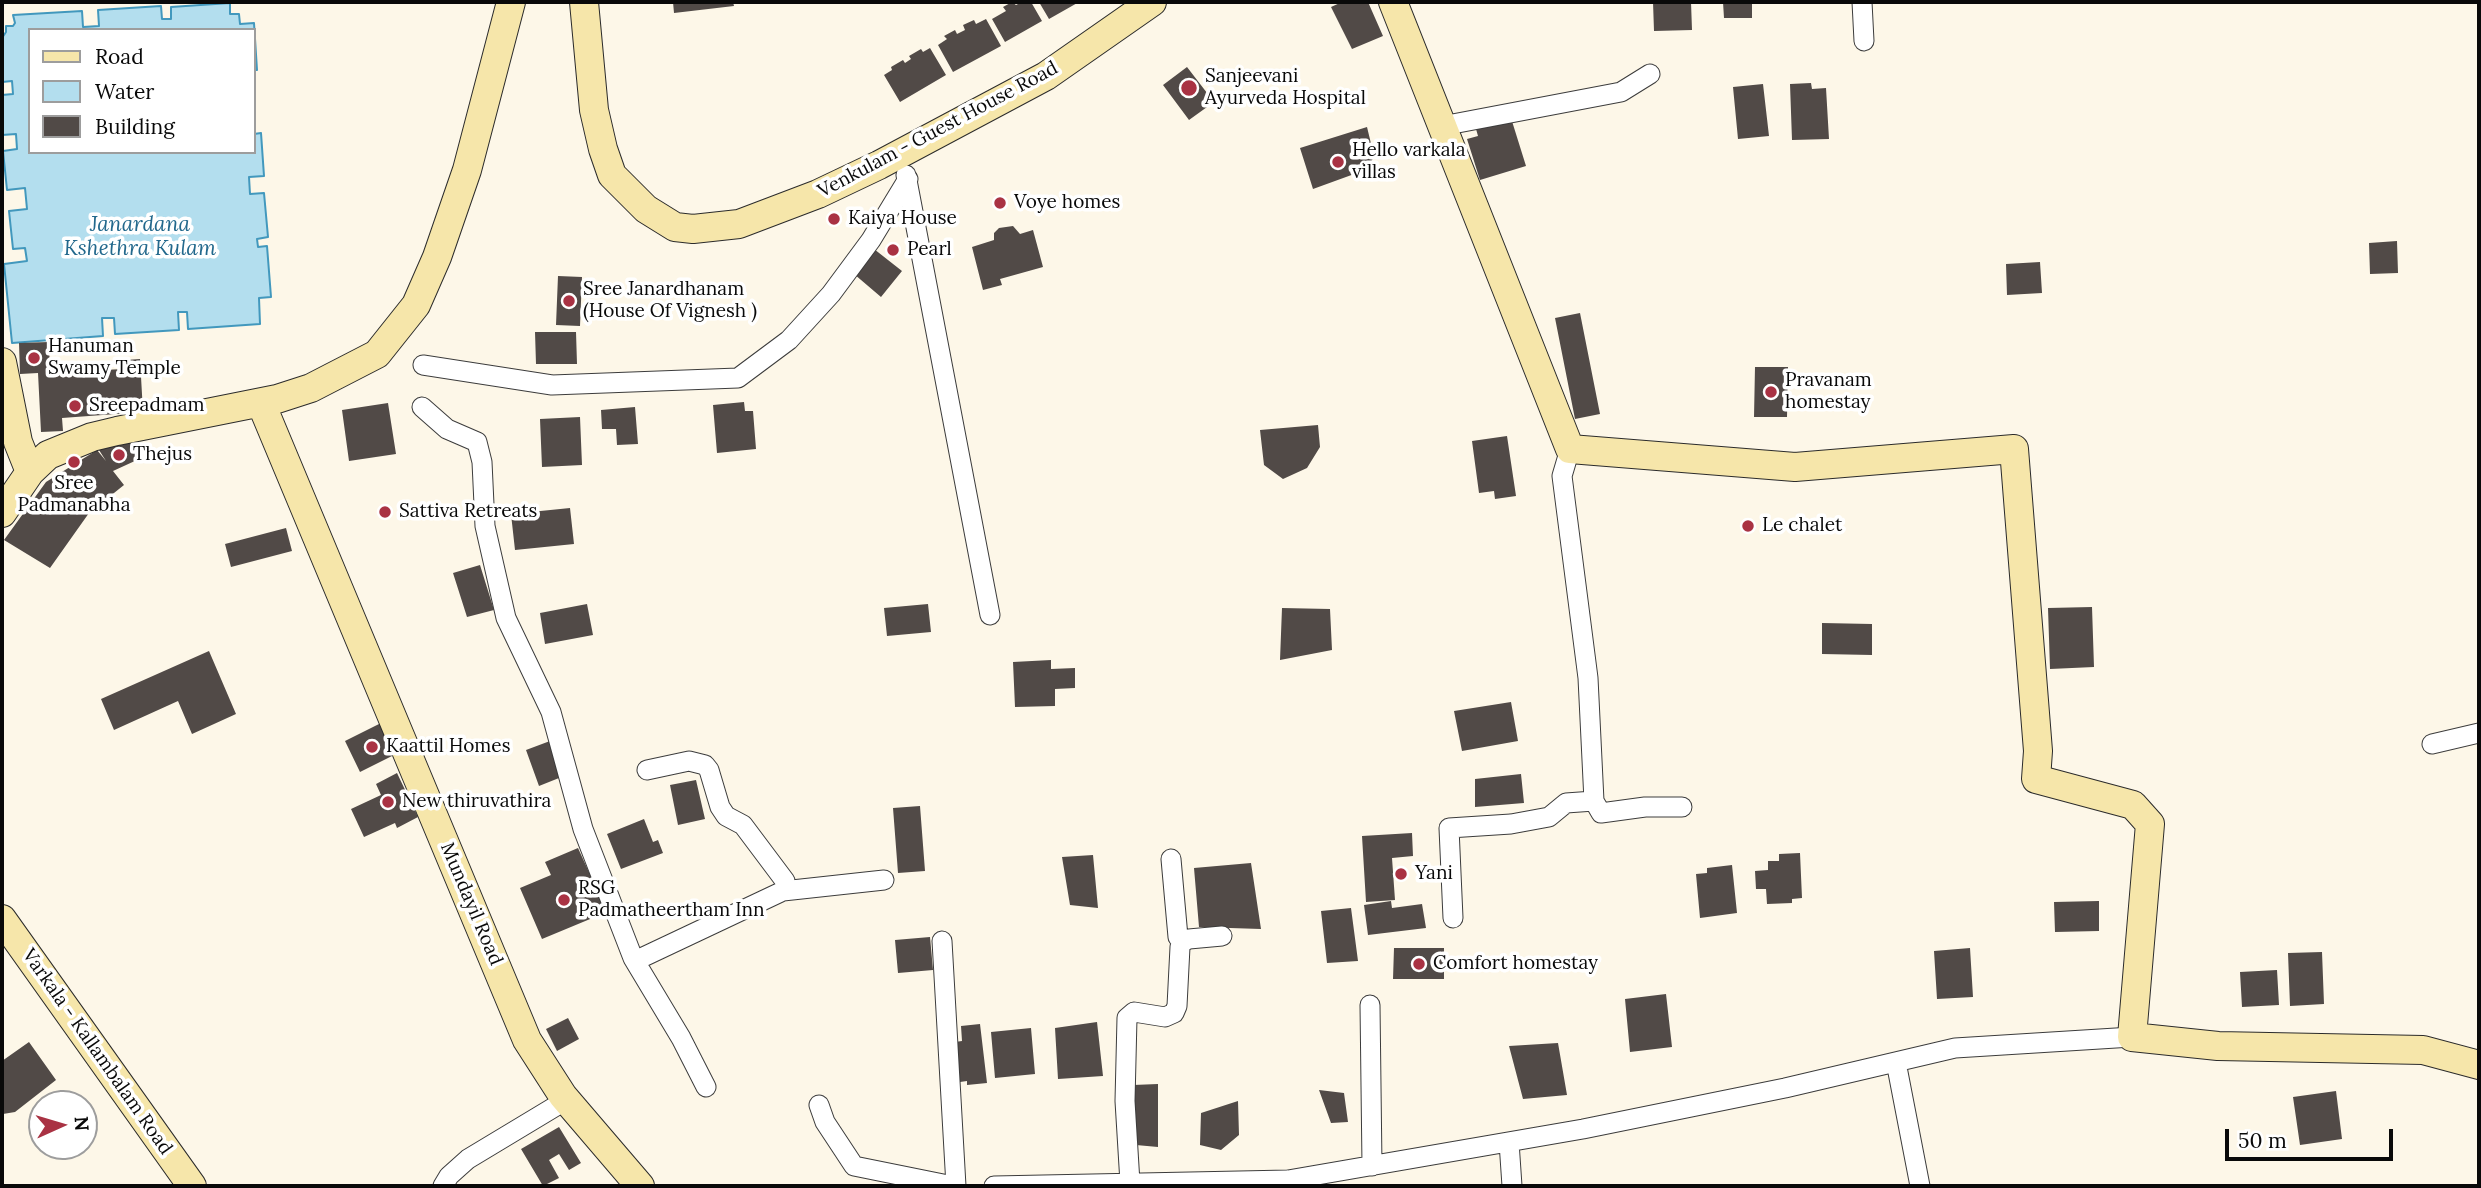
<!DOCTYPE html>
<html>
<head>
<meta charset="utf-8">
<style>
	body { margin:0 }
	#map { position:relative; width:2481px; height:1188px; overflow:hidden; background:#fdf7e8; font-family:Lora,serif }
	canvas { display:block }
	.frame { position:absolute; inset:0; border:4px solid #090909; pointer-events:none }
	.legend { position:absolute; left:28px; top:28px; width:228px; height:126px; box-sizing:border-box; background:#fff; border:2px solid #9d9d9d; margin:0; padding:9px 12px; list-style:none; font-size:21px; color:#090909 }
	.legend li { display:flex; align-items:center; gap:14px; height:35px }
	.legend b { width:35px; border:2px solid #9d9d9d }
	.north { position:absolute; left:28px; top:1090px; width:70px; height:70px; box-sizing:border-box; background:#fff; border:2px solid #9d9d9d; border-radius:50%; rotate:86deg; font-size:19px; font-weight:700; line-height:28px; text-align:center; color:#090909 }
	.north::after { content:''; display:block; margin:auto; width:24px; height:32px; background:#a93243; clip-path:polygon(50% 0,100% 100%,50% 72%,0 100%) }
	.scale { position:absolute; left:2225px; top:1129px; width:168px; height:32px; box-sizing:border-box; border:4px solid #090909; border-top:0; padding-left:9px; font-size:21px; line-height:24px; white-space:nowrap; color:#090909; -webkit-text-stroke:5px #fff; paint-order:stroke }
</style>
</head>
<body>
<div id="map">
<canvas width="2481" height="1188"></canvas>
<div class="frame"></div>
<ul class="legend">
<li><b style="height:9px;background:#f6e6aa"></b>Road</li>
<li><b style="height:19px;background:#b3deee"></b>Water</li>
<li><b style="height:19px;background:#514a47"></b>Building</li>
</ul>
<div class="north">N</div>
<div class="scale">50 m</div>
</div>
<script>
const ctx = document.querySelector('canvas').getContext('2d');
ctx.lineJoin = 'round';
function paint(path, color) { ctx.fillStyle = color; ctx.fill(path, 'evenodd'); }
const toPath = rows => new Path2D(rows.map(r => 'M' + r).join(''));
function trace(path, color, width, dash) { ctx.strokeStyle = color; ctx.lineWidth = width; ctx.lineCap = dash ? 'butt' : 'round'; ctx.setLineDash(dash || []); ctx.stroke(path); }
function drawText(font, color, halo, rows, align = 'center') {
  ctx.font = font + ' Lora,serif'; ctx.lineWidth = 7; ctx.setLineDash([]); ctx.textBaseline = 'middle'; ctx.strokeStyle = halo; ctx.fillStyle = color; for (const [text, x, y, turn = 0] of rows) {
    ctx.save(); ctx.translate(x, y); ctx.rotate((+turn || 0) * Math.PI / 180); ctx.textAlign = isNaN(turn) ? turn : align; if (halo) ctx.strokeText(text, 0, 0); ctx.fillText(text, 0, 0); ctx.restore();
  }
}
const water = toPath([
	[230,3,230,14,239,14,240,24,254,23,257,70,254,70,254,30,30,30,30,152,254,152,254,134,261,133,264,176,249,177,250,194,264,193,268,237,257,239,258,247,267,246,271,297,259,298,260,324,188,329,187,312,178,312,179,330,115,334,114,318,102,318,103,336,12,343,4,264,27,261,25,248,13,249,9,211,27,209,25,188,7,190,3,151,17,149,16,134,2,135,2,95,13,94,12,81,2,82,2,38,6,32,6,26,13,26,15,23,13,15,82,11,83,27,99,26,98,10,161,6,162,19,171,19,171,7,230,3]
]);
const building = toPath([
	[673,2,733,2,734,6,674,13],
	[1012,2,1016,5,1022,2,1031,2,1042,21,1005,42,992,19,1006,11,1003,7],
	[1039,2,1079,2,1049,19],
	[1342,2,1368,2,1383,36,1352,49,1331,7],
	[1653,2,1691,2,1692,30,1654,31],
	[1723,2,1752,2,1752,18,1724,18],
	[986,19,1001,46,953,72,938,45,947,39,944,36,955,30,957,34,965,30,963,25,974,20,976,24],
	[930,48,946,75,900,102,884,75,892,70,891,67,903,60,905,63,911,59,909,56,921,49,923,52],
	[1187,67,1214,102,1189,120,1163,85],
	[1811,83,1812,89,1826,88,1829,139,1792,140,1790,84],
	[1763,84,1769,136,1738,139,1733,87],
	[1511,118,1526,166,1480,180,1467,139,1478,136,1476,129],
	[1367,127,1374,156,1368,169,1313,189,1300,148],
	[1013,226,1020,234,1033,230,1043,267,1000,279,1002,285,983,290,972,247,994,240,994,233,999,228],
	[2397,241,2398,273,2370,274,2369,243],
	[874,249,902,271,881,297,854,274],
	[2040,262,2042,293,2007,295,2006,264],
	[558,276,582,277,580,326,556,325],
	[1580,313,1600,414,1575,419,1555,318],
	[535,332,576,332,577,364,536,364],
	[49,342,50,372,126,369,126,360,140,359,143,412,62,418,63,431,41,432,38,373,20,374,19,343],
	[1755,367,1788,367,1787,417,1754,417],
	[744,402,745,411,753,411,756,449,717,453,713,405],
	[388,403,396,454,349,461,342,410],
	[635,407,638,444,617,445,616,429,602,429,601,410],
	[580,417,582,465,542,467,540,419],
	[1318,425,1320,447,1307,468,1283,479,1264,465,1260,430],
	[1507,436,1516,496,1495,499,1494,491,1479,493,1472,441],
	[131,440,137,460,113,471,124,485,89,513,50,568,4,540,46,482,97,450,106,461,99,450],
	[570,508,574,544,515,550,511,514],
	[286,528,292,551,231,567,225,544],
	[480,565,494,610,467,617,453,573],
	[587,604,593,635,545,644,540,613],
	[928,604,931,632,887,636,884,608],
	[2092,607,2094,667,2050,669,2048,608],
	[1282,608,1330,609,1332,650,1280,660],
	[1822,623,1872,624,1872,655,1822,654],
	[209,651,236,714,192,734,178,701,114,730,101,699],
	[1051,660,1051,669,1075,668,1075,688,1055,689,1055,706,1015,707,1013,662],
	[1511,702,1518,741,1462,751,1454,711],
	[383,722,398,753,360,772,345,741],
	[550,741,564,776,539,786,526,750],
	[397,773,418,817,397,828,395,823,364,837,351,809,381,795,376,784],
	[1521,774,1524,803,1475,807,1475,779],
	[696,780,705,819,678,825,670,785],
	[920,806,925,871,898,873,893,808],
	[644,819,653,842,658,840,663,853,621,869,607,834],
	[1412,833,1413,856,1392,858,1395,900,1366,902,1362,836],
	[578,848,607,912,542,939,520,888,551,875,545,862],
	[1800,853,1802,898,1792,899,1792,903,1767,904,1766,889,1756,889,1755,871,1768,870,1768,861,1779,861,1779,854],
	[1093,855,1098,908,1070,905,1062,857],
	[1251,863,1261,929,1199,927,1194,868],
	[1732,865,1737,913,1700,918,1696,874,1707,873,1707,868],
	[1391,901,1392,908,1422,904,1426,928,1368,935,1364,905],
	[2099,901,2099,931,2055,932,2054,902],
	[1351,908,1358,961,1327,963,1321,911],
	[930,937,933,970,898,973,895,940],
	[1394,948,1444,948,1444,979,1393,979],
	[1970,948,1973,997,1937,999,1934,951],
	[2322,952,2324,1004,2290,1006,2288,953],
	[2277,970,2279,1005,2242,1007,2240,972],
	[1666,994,1672,1047,1630,1052,1625,999],
	[568,1018,579,1039,557,1051,546,1029],
	[1097,1022,1103,1076,1058,1079,1055,1028],
	[980,1024,987,1083,967,1085,967,1081,960,1082,955,1042,962,1041,961,1026],
	[1031,1028,1035,1074,995,1078,991,1032],
	[29,1042,56,1080,15,1112,3,1114,2,1061],
	[1558,1043,1567,1095,1523,1099,1509,1046],
	[1158,1084,1158,1147,1136,1145,1133,1085],
	[1319,1090,1344,1093,1348,1122,1331,1123],
	[2336,1091,2342,1139,2300,1145,2293,1097],
	[1238,1101,1239,1135,1221,1150,1200,1145,1201,1113],
	[559,1127,581,1163,569,1170,559,1154,549,1160,559,1178,543,1186,521,1149]
]);
const street = toPath([
	[1862,2,1864,41],
	[1442,126,1621,92,1650,74],
	[906,175,990,615],
	[423,365,552,385,738,378,789,340,831,294,871,240,908,179],
	[422,407,447,429,477,442,482,462,485,526,506,618,551,712,583,829,633,958,639,959,783,891,785,886,785,881,743,825,726,816,720,807,709,770,705,765,689,761,647,770],
	[1570,449,1562,476,1588,678,1594,801,1601,813,1645,807,1682,807],
	[2432,744,2479,733],
	[1171,859,1178,937,1182,943],
	[783,891,884,880],
	[1453,918,1449,828,1511,824,1549,817,1566,803,1594,801],
	[942,941,956,1186],
	[633,958,681,1038,706,1087],
	[1370,1005,1372,1166],
	[1896,1062,1920,1186],
	[819,1105,825,1122,854,1166,953,1186],
	[1509,1142,1512,1186],
	[1130,1183,1125,1101,1127,1018,1134,1012,1165,1017,1174,1013,1177,1006,1180,947,1182,942,1189,939,1222,936],
	[443,1186,449,1176,468,1159,566,1100],
	[994,1186,1288,1180,1583,1129,1785,1088,1955,1048,2132,1037]
]);
const secondary = toPath([
	[584,2,594,110,603,149,612,175,646,209,675,227,693,229,739,224,818,194,879,165,1046,76,1152,2],
	[1393,2,1570,449,1795,467,2014,449,2038,751,2036,779,2133,805,2150,824,2132,1037,2218,1046,2423,1050,2479,1065],
	[2,362,18,442,30,472],
	[261,403,527,1040,563,1096,640,1186],
	[2,513,30,472,48,455,92,437,117,431,277,399,311,388,377,354,416,305,437,257,467,170,511,2],
	[2,919,192,1186]
]);
const markers = [
	[1189,88,9,"#a93243"],
	[1338,162,7,"#a93243"],
	[1000,203,7,"#a93243"],
	[834,219,7,"#a93243"],
	[893,250,7,"#a93243"],
	[569,301,7,"#a93243"],
	[34,358,7,"#a93243"],
	[1771,392,7,"#a93243"],
	[75,406,7,"#a93243"],
	[119,455,7,"#a93243"],
	[74,462,7,"#a93243"],
	[385,512,7,"#a93243"],
	[1748,526,7,"#a93243"],
	[372,747,7,"#a93243"],
	[388,802,7,"#a93243"],
	[1401,874,7,"#a93243"],
	[564,900,7,"#a93243"],
	[1419,964,7,"#a93243"]
];
const poiNames = [
	["Sanjeevani",1205,77],
	["Ayurveda Hospital",1205,99],
	["Hello varkala",1352,151],
	["villas",1352,173],
	["Voye homes",1014,203],
	["Kaiya House",848,219],
	["Pearl",907,250],
	["Sree Janardhanam",583,290],
	["(House Of Vignesh )",583,312],
	["Hanuman",48,347],
	["Swamy Temple",48,369],
	["Pravanam",1785,381],
	["homestay",1785,403],
	["Sreepadmam",89,406],
	["Thejus",133,455],
	["Sree",74,484,"center"],
	["Padmanabha",74,506,"center"],
	["Sattiva Retreats",399,512],
	["Le chalet",1762,526],
	["Kaattil Homes",386,747],
	["New thiruvathira",402,802],
	["Yani",1415,874],
	["RSG",578,889],
	["Padmatheertham Inn",578,911],
	["Comfort homestay",1433,964]
];
const streetNames = [
	["Venkulam - Guest House Road",938,130,-28],
	["Mundayil Road",471,904,67],
	["Varkala - Kallambalam Road",97,1052,55]
];
const waterNames = [
	["Janardana",140,225],
	["Kshethra Kulam",140,249]
];
paint(water, '#b3deee');
trace(water, '#4298bd', 2);
paint(building, '#514a47');
trace(street, '#3c3c3c', 21);
trace(secondary, '#2b2b2b', 30);
trace(street, '#fff', 19);
trace(secondary, '#f6e6aa', 28);
for (const [x, y, r, color] of markers) { const dot = new Path2D(); dot.arc(x, y, r, 0, 2 * Math.PI); ctx.fillStyle = color; ctx.fill(dot); trace(dot, '#fff', 2.5); }
drawText('19px', '#090909', '#fff', poiNames, 'left');
drawText('19px', '#090909', '#fff', streetNames);
drawText('italic 21px', '#22688c', '#fff', waterNames);
</script>
</body>
</html>
